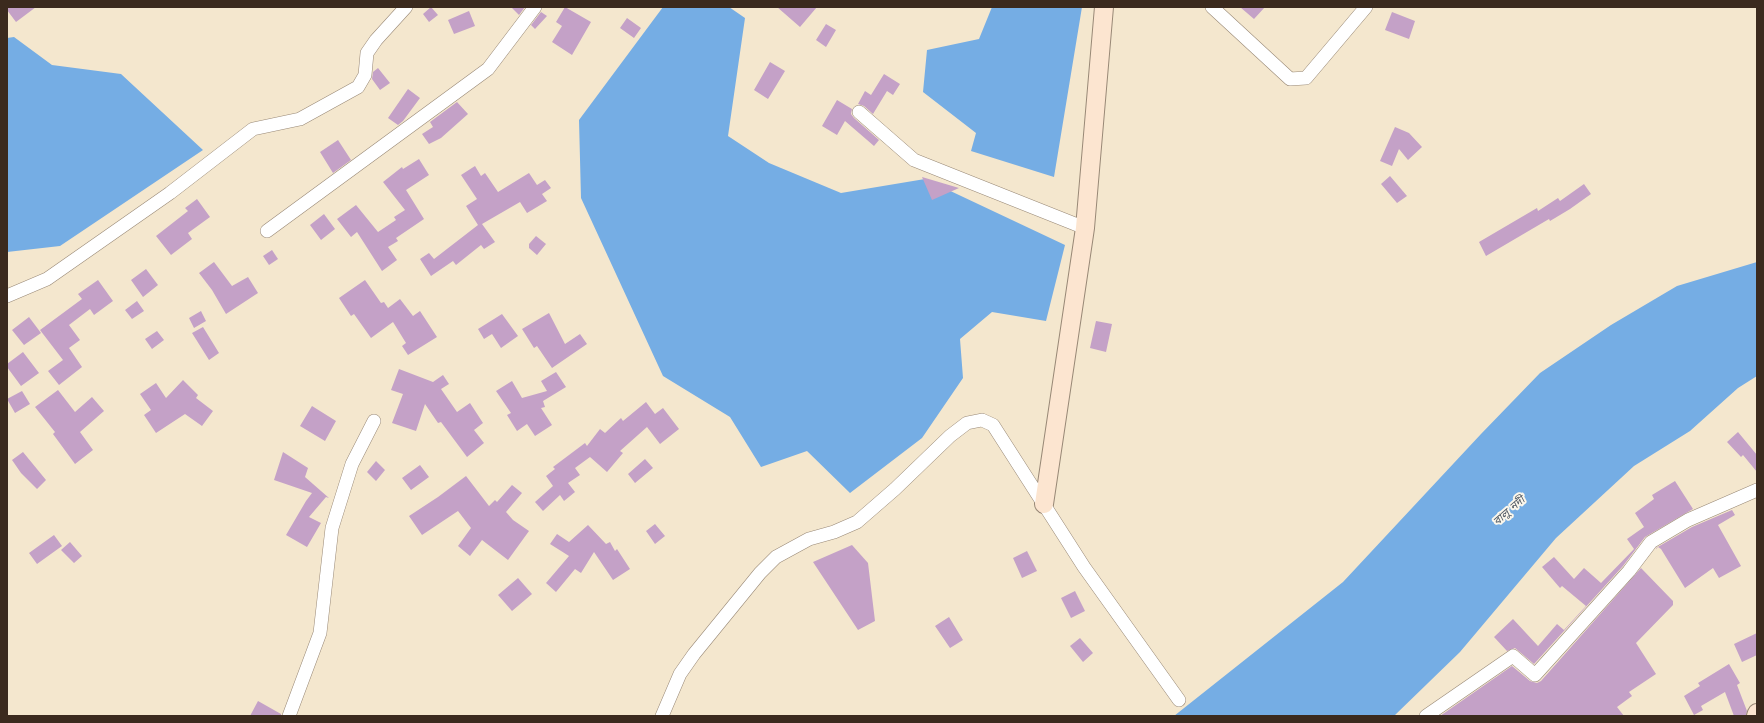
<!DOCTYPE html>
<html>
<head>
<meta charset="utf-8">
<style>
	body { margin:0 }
	#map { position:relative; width:1764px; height:723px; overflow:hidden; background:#f4e7ce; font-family:Kalam,sans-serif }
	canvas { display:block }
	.frame { position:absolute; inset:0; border:8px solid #3b2a1e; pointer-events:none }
</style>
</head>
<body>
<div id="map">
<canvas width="1764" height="723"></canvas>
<div class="frame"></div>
</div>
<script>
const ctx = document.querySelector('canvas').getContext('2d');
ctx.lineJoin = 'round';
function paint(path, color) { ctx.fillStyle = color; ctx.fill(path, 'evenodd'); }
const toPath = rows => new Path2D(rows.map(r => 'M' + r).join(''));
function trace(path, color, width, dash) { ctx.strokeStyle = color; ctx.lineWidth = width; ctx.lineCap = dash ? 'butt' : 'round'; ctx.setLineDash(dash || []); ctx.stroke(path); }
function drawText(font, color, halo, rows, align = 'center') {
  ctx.font = font + ' Kalam,"Noto Sans Bengali",sans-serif'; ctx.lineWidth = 4; ctx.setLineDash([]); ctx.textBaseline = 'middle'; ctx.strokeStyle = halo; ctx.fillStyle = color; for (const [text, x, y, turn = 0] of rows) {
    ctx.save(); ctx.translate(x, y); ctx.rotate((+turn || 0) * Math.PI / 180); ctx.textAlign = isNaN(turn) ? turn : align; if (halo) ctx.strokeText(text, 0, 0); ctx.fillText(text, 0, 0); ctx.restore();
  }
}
const water = toPath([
	[663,7,729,7,745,18,728,136,769,163,841,193,925,179,1065,245,1046,321,992,312,960,339,963,378,922,438,850,493,807,451,761,467,730,417,663,376,581,198,579,120],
	[992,7,1082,7,1054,177,971,151,976,133,923,92,927,50,979,39],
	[14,37,52,65,121,74,203,150,60,246,7,252,7,38],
	[1757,262,1757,376,1738,388,1690,431,1634,466,1556,538,1460,652,1394,716,1174,716,1343,582,1481,434,1540,373,1611,325,1677,286]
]);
const building = toPath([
	[7,7,36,7,16,22,7,10],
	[431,7,438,15,429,22,423,14],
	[511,7,525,7,519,15],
	[565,7,591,22,572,55,552,42,562,26,556,22],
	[777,7,817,7,800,27],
	[1240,7,1265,7,1254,19],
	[469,11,475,26,454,34,448,20],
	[541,12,547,16,535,29,531,25],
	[1392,12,1415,21,1409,39,1385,30],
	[627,18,641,28,634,38,620,28],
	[826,24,836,30,826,47,816,40],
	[770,62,785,71,768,99,754,90],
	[378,68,390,83,380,90,372,79,373,72],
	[884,74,900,84,893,95,887,91,873,114,864,106,858,104,865,91,871,95],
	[408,89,420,98,403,121,398,125,388,118],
	[837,100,852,109,851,114,854,118,879,140,874,146,845,121,837,135,822,126],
	[457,102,468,114,441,138,429,144,422,134,433,127,430,122],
	[1395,127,1409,133,1422,147,1408,160,1399,149,1392,166,1380,161],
	[338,140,351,160,333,173,320,152],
	[419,159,429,175,406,190,424,219,396,238,398,241,388,247,397,260,382,271,357,232,351,237,337,219,356,205,378,232,396,220,394,217,405,210,383,182,402,167,403,169],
	[475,166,481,176,485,173,498,192,529,173,537,185,545,180,551,188,542,194,547,201,527,213,520,202,482,224,495,242,484,249,481,245,456,265,453,261,431,276,420,259,429,253,434,259,478,225,466,206,477,199,461,175],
	[1390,176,1407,196,1397,203,1381,184],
	[922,177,959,188,932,200],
	[1584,184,1591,194,1570,209,1550,221,1549,219,1486,256,1479,242,1537,208,1538,211,1558,198,1560,201],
	[197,199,210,217,188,233,192,239,171,255,156,236,188,211,185,208],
	[324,214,335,229,321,240,310,225],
	[536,236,546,244,537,255,529,248,529,244],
	[272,250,278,259,269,265,263,256],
	[214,262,232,286,248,277,258,293,226,314,212,290,199,273],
	[146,269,158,285,143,297,131,280],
	[98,280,113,301,94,315,90,309,69,325,80,340,69,348,82,367,59,385,48,371,63,360,40,330,82,299,78,294],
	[365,280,381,303,384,302,388,308,400,299,413,316,420,311,437,337,408,355,402,346,406,343,393,322,371,338,354,314,351,316,339,298],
	[137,301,144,311,132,319,125,310],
	[201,311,206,321,194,328,189,318],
	[549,313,565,344,580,334,587,344,552,368,537,346,534,348,522,329],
	[502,314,518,336,501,348,492,334,484,339,478,329],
	[29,317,41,333,24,345,12,330],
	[1096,321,1112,324,1106,352,1090,348],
	[203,327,219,353,209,360,192,333],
	[157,331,164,340,152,349,145,339],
	[23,352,39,373,21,386,7,367,7,364],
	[399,369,433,382,443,375,449,384,441,389,457,412,470,403,483,423,474,430,484,443,467,457,441,422,438,423,425,404,416,431,392,423,403,394,391,390],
	[556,372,566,387,543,401,545,407,541,408,552,425,535,436,527,424,517,431,507,415,511,413,496,391,512,381,522,398,547,391,541,381],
	[183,380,198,395,196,398,213,411,202,426,185,414,156,433,144,415,151,410,140,394,156,383,166,398],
	[58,390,75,412,92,397,104,411,80,432,93,450,75,464,53,434,55,432,35,407],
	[22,391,30,404,15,413,7,399],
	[646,402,655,414,663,408,679,429,660,444,647,427,620,451,623,453,607,472,590,457,575,468,580,475,568,483,575,492,564,501,560,495,543,511,535,502,553,486,546,476,555,469,553,467,585,443,587,446,600,429,605,433,621,418,623,421],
	[312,406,336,421,325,441,300,426],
	[1738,432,1757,455,1757,472,1743,455,1741,457,1727,442],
	[23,452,46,480,37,489,21,473,12,460],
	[283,452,308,468,305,477,329,498,326,497,309,517,321,523,307,547,286,535,306,501,312,493,274,480],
	[645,459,653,468,635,483,628,474],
	[376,461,385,470,376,481,367,472],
	[420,465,429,477,411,490,402,478],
	[466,476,489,506,495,500,497,502,512,485,522,493,506,512,513,520,529,531,508,560,482,540,470,556,458,546,471,528,458,511,422,535,409,516,438,497],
	[1675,481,1693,509,1645,537,1623,566,1534,664,1515,648,1507,651,1494,637,1513,619,1538,646,1557,624,1564,630,1586,606,1562,586,1560,588,1542,567,1554,557,1574,579,1584,568,1601,583,1634,549,1627,539,1644,527,1635,513,1654,499,1652,495],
	[1732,510,1735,515,1718,525,1741,566,1719,578,1713,568,1685,588,1661,549,1658,547,1656,549,1656,548,1692,527],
	[655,524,665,536,655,544,646,531],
	[588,525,606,544,610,542,615,551,617,549,630,569,613,580,594,552,581,573,575,569,556,592,546,583,569,556,550,544,557,534,569,542],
	[54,535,62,546,37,564,29,553],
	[70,542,82,556,74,563,61,550],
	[852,545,868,563,875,621,858,630,813,562],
	[1027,551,1037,571,1022,578,1013,558],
	[1641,568,1673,601,1673,605,1636,643,1656,674,1629,692,1632,696,1617,707,1624,716,1440,716,1512,666,1530,681,1537,683,1541,681],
	[518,578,532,594,512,611,498,595],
	[1075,591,1085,611,1071,618,1061,598],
	[949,617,963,640,950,648,935,626],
	[1757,633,1757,655,1742,662,1734,644],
	[1080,638,1093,653,1083,662,1070,646],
	[1729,664,1740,683,1737,685,1747,711,1746,716,1734,716,1725,692,1701,706,1703,710,1694,715,1684,696,1700,686,1698,683],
	[258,701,281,714,281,716,250,716]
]);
const street = toPath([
	[1212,7,1290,79,1306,78,1366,7],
	[859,112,914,160,1085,228],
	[267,231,488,69,535,7],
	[7,296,47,279,170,193,253,129,300,119,358,87,365,75,367,53,376,40,406,7],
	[289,716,320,633,332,528,352,464,374,421],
	[662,716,680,674,694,654,760,573,776,557,809,539,834,532,857,522,895,489,950,436,967,423,982,420,993,425,1084,567,1179,700],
	[1426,716,1513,656,1535,675,1629,571,1651,542,1688,520,1757,490]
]);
const secondary = toPath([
	[1044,504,1085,228,1104,7],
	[1756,716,1757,713]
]);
const waterNames = [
	["বালু নদী",1510,512,-41]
];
paint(water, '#75ade4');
paint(building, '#c4a1c7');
trace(street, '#988876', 14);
trace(secondary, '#988876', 20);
trace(street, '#fff', 13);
trace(secondary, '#fce5d0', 18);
drawText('italic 11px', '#4f5863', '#fbf7ec', waterNames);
</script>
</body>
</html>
